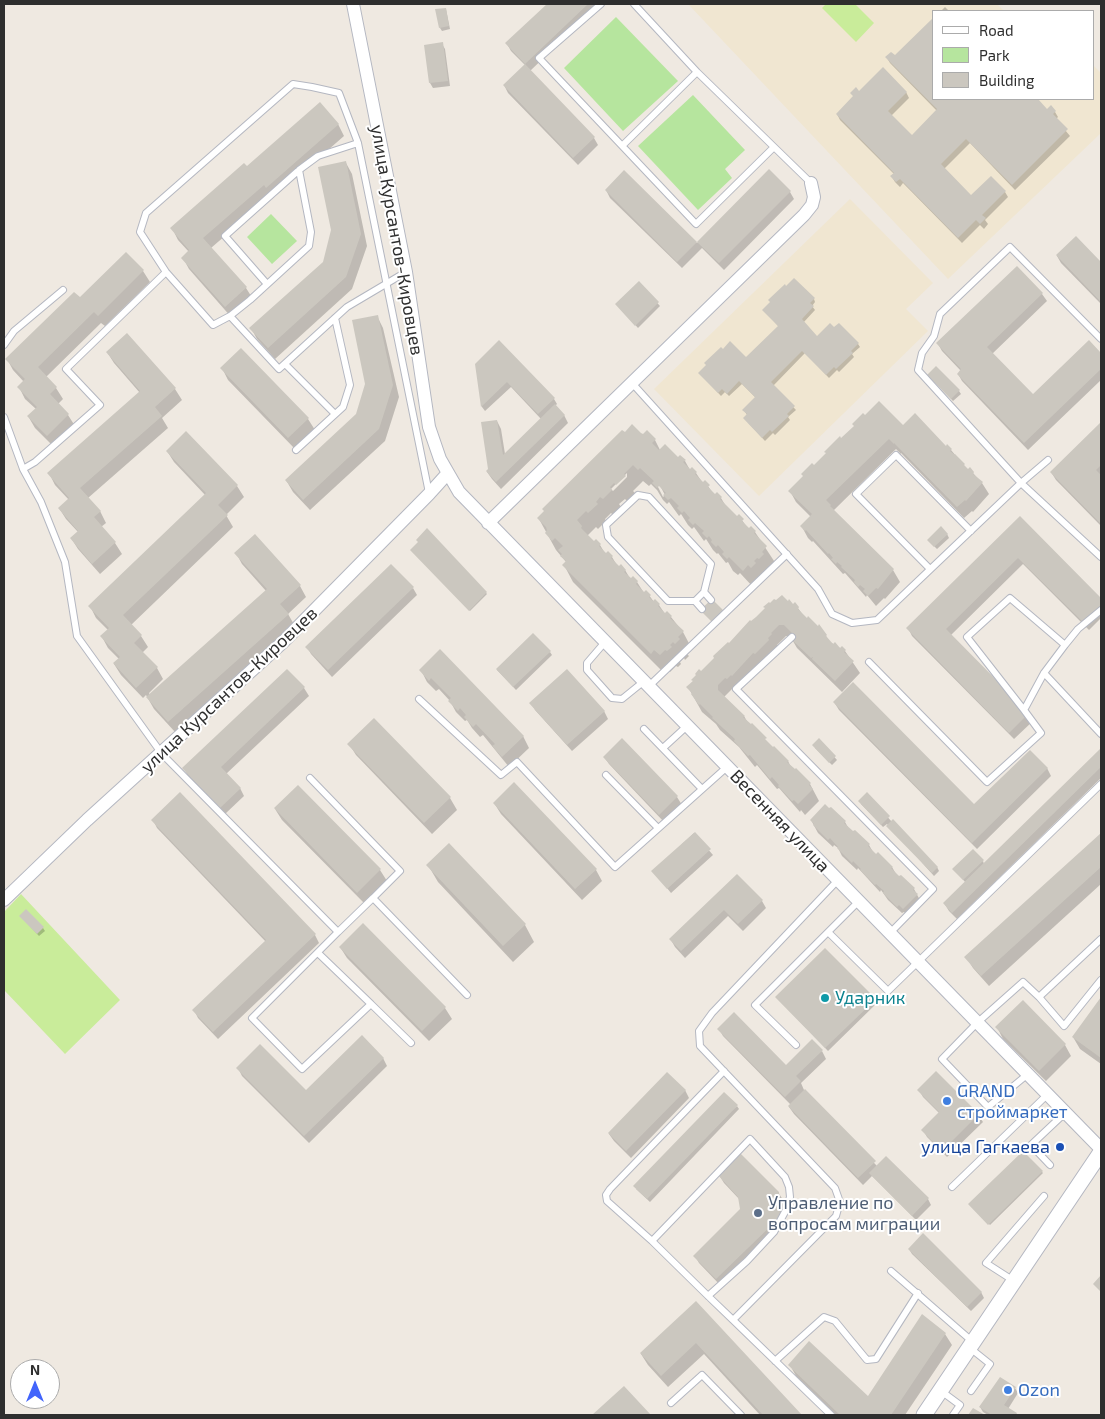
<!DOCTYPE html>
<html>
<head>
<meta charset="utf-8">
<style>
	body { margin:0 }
	#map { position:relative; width:1105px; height:1419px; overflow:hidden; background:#efe9e1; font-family:"Exo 2",sans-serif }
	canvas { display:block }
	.frame { position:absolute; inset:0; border:5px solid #2e2e2e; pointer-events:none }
	.legend { position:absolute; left:932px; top:10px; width:162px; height:90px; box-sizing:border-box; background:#fff; border:1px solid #ababab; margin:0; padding:6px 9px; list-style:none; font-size:15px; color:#2e2e2e }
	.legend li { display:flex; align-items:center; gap:10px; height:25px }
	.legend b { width:25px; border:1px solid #ababab }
	.north { position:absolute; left:10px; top:1359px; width:50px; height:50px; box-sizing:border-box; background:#fff; border:1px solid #ababab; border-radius:50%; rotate:0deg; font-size:14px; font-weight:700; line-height:20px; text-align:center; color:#2e2e2e }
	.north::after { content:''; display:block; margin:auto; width:18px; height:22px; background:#4264fb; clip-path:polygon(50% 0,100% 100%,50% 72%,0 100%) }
</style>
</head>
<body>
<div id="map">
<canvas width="1105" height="1419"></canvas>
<div class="frame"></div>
<ul class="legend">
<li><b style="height:6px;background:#fff"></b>Road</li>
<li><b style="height:14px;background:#b6e59e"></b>Park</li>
<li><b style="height:14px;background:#cbc7bf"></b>Building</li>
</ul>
<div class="north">N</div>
</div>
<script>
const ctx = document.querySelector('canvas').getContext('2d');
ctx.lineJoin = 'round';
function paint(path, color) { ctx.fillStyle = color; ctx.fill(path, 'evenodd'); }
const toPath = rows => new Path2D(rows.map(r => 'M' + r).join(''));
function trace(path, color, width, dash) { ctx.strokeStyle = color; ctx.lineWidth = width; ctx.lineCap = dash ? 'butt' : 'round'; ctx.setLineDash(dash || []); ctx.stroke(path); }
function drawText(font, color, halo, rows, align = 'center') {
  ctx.font = font + ' "Exo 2",sans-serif'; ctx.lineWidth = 4; ctx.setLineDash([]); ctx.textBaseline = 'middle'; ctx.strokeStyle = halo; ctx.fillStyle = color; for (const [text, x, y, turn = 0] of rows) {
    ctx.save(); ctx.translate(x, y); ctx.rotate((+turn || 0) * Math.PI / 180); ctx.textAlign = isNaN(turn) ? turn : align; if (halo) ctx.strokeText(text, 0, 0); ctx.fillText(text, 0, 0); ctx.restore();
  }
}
const education = toPath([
	[688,4,997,4,1004,11,934,11,934,99,1094,99,1094,66,1101,73,1101,133,948,279],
	[850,199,933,283,906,309,928,331,759,496,654,389]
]);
const green = toPath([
	[616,17,678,81,623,131,564,68],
	[693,95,745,150,725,169,732,178,698,210,638,146],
	[271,214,297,241,272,264,247,237]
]);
const pitch = toPath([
	[826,4,855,4,874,23,856,42,822,8],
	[21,894,120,1000,65,1054,4,990,4,912]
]);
const shadow = toPath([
	[549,4,600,4,530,71,594,138,598,145,578,165,508,93,504,85,525,65,511,51,507,44],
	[945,7,949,11,941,11],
	[446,9,450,29,442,31,440,28],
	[442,44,445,49,450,86,433,88,430,83,425,46],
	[887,58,934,99,1002,99,1004,101,1006,99,1036,99,1047,110,1055,112,1058,117,1056,119,1070,136,1015,190,970,143,944,169,971,197,1005,192,1008,197,985,220,988,224,984,229,980,225,962,243,903,183,900,187,895,182,892,177,894,174,840,120,837,114,859,93,906,92,909,98,891,116,912,136,937,111,890,63],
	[338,124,344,136,273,198,271,196,211,248,246,288,253,299,232,318,189,269,183,258,189,252,178,240,172,228,247,168],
	[346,163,352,174,367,246,352,289,275,359,257,339,251,328,324,262,332,230],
	[769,171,790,192,794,199,724,270,702,248,682,268,610,198,606,190,624,172,697,243],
	[1076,238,1101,264,1101,304,1061,263,1057,256],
	[126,254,143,271,150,282,105,326,101,323,46,377,56,388,63,399,58,404,68,415,75,426,54,447,35,428,28,416,36,409,25,399,19,387,24,382,13,370,7,359,80,299],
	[1017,268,1042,294,1047,301,992,354,1033,396,1089,342,1101,355,1101,380,1028,450,962,381,958,374,961,371,942,351,938,344],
	[639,283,660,306,638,328,616,304],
	[814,299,815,302,812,306,815,310,803,323,817,337,858,344,860,347,852,354,854,357,839,372,837,370,829,378,805,353,773,386,796,410,788,417,790,420,775,435,773,433,765,441,744,418,747,415,744,410,756,398,742,384,729,396,725,392,721,396,702,376,746,359,779,327,764,310],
	[377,316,383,328,399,397,385,441,310,510,293,492,286,480,357,414,367,384],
	[127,335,175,389,182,400,162,418,168,428,88,498,100,511,106,523,101,527,115,543,122,554,100,574,78,549,71,538,78,532,66,519,59,508,69,500,55,485,49,473,140,393,114,363,107,352],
	[476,364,554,399,557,404,555,406,564,415,568,423,501,489,492,479,487,472,489,470,497,421,501,429,505,454,541,419,511,387,485,411,482,407],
	[222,368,308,419,315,430,295,449,228,380],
	[931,378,959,391,961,394,953,401],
	[1101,423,1101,526,1056,480,1051,472],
	[903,426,951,450,967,469,973,473,982,483,989,494,973,512,972,511,964,518,901,453,901,454,896,449,833,511,893,570,900,582,885,599,884,598,876,606,867,595,866,597,845,573,843,574,813,541,812,542,808,538,802,527,811,517,796,502,790,491,841,440],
	[186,433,237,486,244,497,226,515,233,527,131,625,141,636,148,647,142,653,157,668,163,679,149,693,150,695,266,591,242,564,236,553,300,586,306,597,288,614,295,626,175,732,154,709,146,695,143,698,121,675,114,664,119,659,108,648,102,637,108,630,96,618,90,606,206,496,174,462,167,451],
	[625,434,640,434,655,440,660,450,685,461,690,470,696,473,702,482,705,482,715,496,721,498,727,508,737,518,739,516,749,530,755,532,776,564,763,578,764,580,761,584,758,581,753,587,740,573,738,575,733,571,728,562,726,563,718,553,717,554,713,550,706,539,704,541,694,527,692,529,688,525,681,514,679,516,669,502,667,504,663,500,657,490,651,484,649,486,643,481,633,491,635,493,627,501,625,499,619,504,621,507,613,515,611,513,605,519,606,521,598,529,596,527,587,536,594,543,596,541,600,545,606,555,612,557,618,567,625,570,631,580,637,582,644,593,646,591,654,602,655,601,659,605,665,614,671,617,683,632,692,649,687,654,689,656,685,660,684,658,680,662,681,664,678,667,676,666,670,672,665,666,661,670,573,582,564,565,566,562,556,550,539,519],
	[627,473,627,477,613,491,611,489],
	[657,480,665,495,663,497,655,481],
	[1020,518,1101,600,1101,618,1089,630,1023,564,951,635,1033,721,1014,739,912,636,908,628],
	[427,530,487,594,470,611,412,551],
	[947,534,949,538,937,549,931,543],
	[413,588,417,595,332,677,311,654,307,647],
	[795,604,803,615,826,636,830,642,845,651,860,673,842,692,797,648,790,636,786,636,777,645,778,646,734,689,733,688,724,697,744,716,748,723,752,725,769,744,788,761,791,767,810,784,819,801,805,815,801,810,800,812,779,788,777,789,757,765,755,767,739,747,720,730,716,724,702,712,688,687,701,672],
	[550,652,552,655,516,690,497,670],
	[287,670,304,688,309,696,226,774,240,788,244,796,225,814,188,776,184,768],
	[421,670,523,736,529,748,509,767,483,735,480,737,472,728,467,720,465,721,456,712,450,701,439,689,436,691,427,682],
	[834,702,974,806,1047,768,1051,776,977,849,839,710],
	[531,703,604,711,608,719,572,751,535,710],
	[374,720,450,798,457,810,432,834,356,755,349,744],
	[622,740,677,797,682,805,664,822,609,764,604,757],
	[819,740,837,760,832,765,815,748],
	[1101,750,1101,778,957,919,949,911,944,903,966,883,956,872,983,861,984,864],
	[180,794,315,935,319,943,218,1039,198,1018,194,1010,266,942,157,828,153,820],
	[867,794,892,822,937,867,939,871,934,876,887,824,883,827,861,804],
	[494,803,596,870,602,881,582,900,501,814],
	[275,809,380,870,387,881,364,903,282,820],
	[811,820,845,822,849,829,869,845,873,852,892,867,896,874,914,889,921,902,908,916,904,912,902,913,888,900,881,890,880,892,858,868,857,870,842,856,838,848,834,845,833,847,818,833],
	[694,833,713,855,671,893,653,871],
	[1101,835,1101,884,989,986,973,968,966,957],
	[428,865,525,925,534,942,513,962,438,882],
	[737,876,762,901,766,908,743,931,728,916,685,958,675,947,671,940],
	[23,919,43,928,45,931,39,936],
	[340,947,445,1008,452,1019,429,1041,347,958],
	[1101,999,1101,1064,1080,1049,1073,1037],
	[779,1000,875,1000,877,1003,828,1051],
	[997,1027,1065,1045,1071,1056,1046,1081,1003,1039],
	[719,1029,786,1067,822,1051,826,1059,801,1083,804,1090,877,1166,886,1158,928,1199,931,1205,916,1220,872,1176,863,1185,794,1114,789,1107,791,1105,723,1036],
	[383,1058,387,1066,309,1143,242,1076,238,1068,306,1092],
	[936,1072,978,1115,983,1122,947,1157,927,1137,923,1130,939,1113,923,1097,919,1090],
	[685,1090,689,1098,631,1158,614,1141,609,1134],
	[737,1106,739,1109,650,1202,636,1189],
	[1023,1152,1043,1173,990,1225,970,1205],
	[719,1175,778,1192,783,1200,784,1225,721,1286,699,1263,695,1256,741,1210,740,1200,724,1183],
	[909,1249,981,1292,984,1298,971,1311,912,1254],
	[696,1303,800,1415,760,1415,704,1354,668,1387,648,1365,641,1354],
	[945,1334,952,1345,905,1415,836,1415,796,1376,790,1365,868,1398],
	[624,1387,650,1415,594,1415],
	[1015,1388,1018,1393,1008,1409,1017,1415,988,1415,983,1412,980,1407]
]);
const building = toPath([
	[547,4,588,4,525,64,505,43],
	[446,8,449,26,439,28,435,9],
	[934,17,934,99,1038,99,1047,109,1051,105,1056,111,1053,114,1068,129,1012,185,966,139,941,164,971,195,991,176,1006,191,982,215,986,218,980,224,976,220,958,238,900,179,896,182,890,176,894,173,836,114,853,96,850,93,856,87,859,91,883,67,907,92,888,111,912,135,937,109,885,57,891,52,895,55],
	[443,42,448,81,429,83,424,45],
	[525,64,595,137,573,158,503,85],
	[320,102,339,124,266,188,264,185,203,238,247,287,225,307,181,258,189,250,170,228,244,163,247,166],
	[346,161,361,234,346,277,268,348,249,328,323,262,331,230,318,167],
	[769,169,791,191,719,263,697,242],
	[624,170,697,242,677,262,605,190],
	[1076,236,1101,262,1101,302,1056,255],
	[126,252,144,270,98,316,94,312,38,367,57,387,50,394,69,414,47,436,27,416,37,407,17,387,25,379,5,359,74,292,80,297],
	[1017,266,1043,293,987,347,1033,394,1089,340,1101,353,1101,369,1024,443,957,374,961,369,936,343],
	[794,278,815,298,810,303,814,306,802,319,817,336,830,323,834,327,839,323,859,343,851,351,853,353,836,369,834,367,826,375,802,351,771,382,795,406,787,414,789,416,772,432,770,430,762,438,743,418,747,414,742,410,755,397,739,381,727,394,722,389,718,393,698,373,706,365,704,363,721,347,723,349,730,341,746,357,778,326,762,310,770,302,768,300,785,284,786,286],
	[639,281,659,302,635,326,615,304],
	[378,315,393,385,379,429,303,500,285,480,356,414,365,384,352,320],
	[127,333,176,388,155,407,162,416,80,488,101,511,94,517,116,542,92,564,70,538,78,531,58,508,69,498,47,473,140,391,106,352],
	[499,340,555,398,538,414,507,382,481,407,475,364],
	[241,348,309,418,288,438,220,368],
	[936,366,960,390,951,399,927,375],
	[879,401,903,425,915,413,946,446,947,444,952,449,950,451,955,455,955,454,965,464,964,465,968,469,970,467,974,472,973,474,983,482,966,501,965,500,957,507,894,443,894,444,889,439,826,500,831,505,830,506,894,569,878,589,876,588,868,596,863,591,865,589,860,585,858,587,854,582,855,580,841,567,842,566,837,562,836,564,831,559,833,558,829,553,828,554,806,530,805,531,800,526,812,514,788,491,803,476,801,474,812,463,814,465,826,453,824,452,840,436,841,438,854,426,852,424,863,413,865,415],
	[555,404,565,415,496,482,486,471,488,469,481,422,497,420,503,455],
	[1101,422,1101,465,1096,470,1101,475,1101,524,1050,472],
	[632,424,641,433,643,434,647,430,656,439,652,443,659,450,665,444,678,457,680,455,686,460,683,462,690,469,692,467,697,472,695,474,703,482,705,480,710,485,708,487,715,494,717,492,722,497,720,499,737,516,739,514,744,519,742,521,749,528,751,526,756,531,754,533,767,546,762,552,764,554,759,559,757,558,754,561,756,563,751,568,748,565,743,571,729,557,727,559,722,554,724,552,718,545,716,547,711,542,712,540,709,536,707,538,702,533,704,531,695,523,693,525,688,520,690,518,684,511,682,513,677,508,679,506,671,498,668,500,663,495,666,493,659,486,657,488,652,483,654,481,640,468,638,470,633,465,624,474,626,476,616,485,614,483,610,487,612,490,603,499,600,497,596,502,598,504,588,513,586,511,577,520,582,526,581,528,594,541,596,539,601,544,599,546,606,553,608,551,613,556,611,558,619,566,621,564,626,570,624,572,631,578,633,576,638,581,636,584,644,592,646,590,651,595,649,597,653,601,655,599,660,604,658,606,665,613,667,611,672,616,670,618,684,631,678,637,680,639,675,644,673,642,670,645,672,647,667,651,665,650,660,655,654,650,651,654,562,565,566,561,560,556,562,554,558,550,563,546,555,538,552,541,545,533,547,530,546,527,537,518,544,511,542,509,622,430,625,432],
	[186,431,238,485,218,505,228,515,123,615,142,635,134,643,158,667,136,688,113,663,120,657,100,636,109,628,88,606,206,493,166,451],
	[1020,516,1101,598,1101,606,1084,623,1018,558,946,629,1029,713,1009,733,906,628],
	[941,526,948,534,934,547,927,540],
	[427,528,487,592,469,611,410,550,418,542,416,540],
	[255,534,301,585,280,604,289,614,168,722,146,697,267,589,234,553],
	[391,564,414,587,328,670,305,647],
	[782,595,788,601,789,599,793,604,795,602,799,607,798,609,807,618,808,616,818,626,819,624,827,635,826,636,833,644,835,642,840,648,842,646,846,650,844,652,854,661,835,681,812,659,813,657,811,658,789,637,792,633,784,625,779,625,771,633,772,634,768,638,769,640,755,654,753,653,732,676,731,675,727,679,725,678,718,685,718,690,745,716,743,717,751,724,752,723,767,738,765,739,773,747,774,746,789,761,787,762,795,769,796,768,811,783,809,785,813,789,798,804,794,800,792,801,778,786,779,785,772,777,770,779,750,755,748,756,734,741,735,739,712,718,713,717,700,704,699,705,691,694,692,693,686,687,693,681,691,680,696,675,695,674,699,669,701,671,714,658,713,656,728,642,729,643,750,620,751,621,756,617,765,608,763,607,769,602,770,603,774,599,776,600],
	[712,599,724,611,712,622,700,610],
	[533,633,551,651,513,687,496,669],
	[440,649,524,736,502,757,492,746,495,744,476,724,473,727,464,717,466,715,460,708,458,711,448,701,451,698,431,678,429,681,419,670],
	[287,669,305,687,221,767,241,788,220,808,182,768],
	[567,669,605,711,567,745,529,703],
	[853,682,974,804,1030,750,1048,768,972,843,833,702],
	[374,718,451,797,424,823,347,744],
	[622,738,678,796,659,815,603,757],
	[819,738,836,756,829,763,812,745],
	[1101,748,1101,767,952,913,943,903],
	[514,782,597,869,575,889,493,803],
	[298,785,381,869,357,893,274,808],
	[180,792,316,934,213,1032,192,1010,266,940,151,820],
	[867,792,890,816,881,825,858,801],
	[825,804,829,808,831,807,846,821,844,823,853,831,855,830,870,844,868,846,876,854,878,852,893,867,891,868,899,876,901,875,915,888,913,890,918,894,903,909,899,905,897,907,883,893,884,891,876,884,875,885,860,870,861,869,853,861,852,863,837,848,838,847,830,838,828,840,813,825,814,824,810,820],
	[893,819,938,867,932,873,886,826],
	[695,832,711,849,667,889,651,871],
	[1101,833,1101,867,981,976,964,957],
	[449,843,526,924,503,946,426,865],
	[973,849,984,860,963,880,952,869],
	[737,874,763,900,738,924,724,910,681,951,669,939],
	[26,909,44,927,37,934,19,916],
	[363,923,446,1007,422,1031,339,947],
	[825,948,876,999,825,1048,775,997],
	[1101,997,1101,1058,1072,1037],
	[1023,1000,1066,1044,1039,1071,995,1027],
	[734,1012,786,1065,812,1039,823,1050,796,1076,801,1081,785,1097,717,1029],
	[362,1035,384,1058,304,1136,236,1068,260,1044,306,1090],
	[936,1071,979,1114,942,1151,921,1130,939,1112,917,1090],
	[667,1072,686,1090,626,1151,608,1133],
	[805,1089,876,1161,858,1178,788,1106],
	[724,1092,738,1105,647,1199,633,1186],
	[1023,1151,1043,1171,988,1225,968,1204],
	[740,1153,779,1192,780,1217,716,1279,693,1256,740,1209,738,1197,718,1175],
	[886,1156,929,1198,912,1216,869,1173],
	[923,1233,982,1292,967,1307,908,1249],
	[1101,1275,1101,1292,1093,1284],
	[696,1301,802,1415,763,1415,696,1343,661,1376,640,1353],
	[922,1314,946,1333,891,1415,840,1415,788,1365,809,1341,868,1396],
	[1000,1377,1016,1387,1004,1405,1017,1413,1016,1415,992,1415,979,1407],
	[624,1386,651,1415,592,1415],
	[973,1408,985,1415,968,1415]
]);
const service = toPath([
	[601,4,539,58,696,224,773,148],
	[697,72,811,183],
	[623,145,697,72,634,4],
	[299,170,311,232,309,246,250,300,230,316,213,325,166,272,140,232,146,213,293,84,312,87,339,93,358,143,429,493],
	[267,284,225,236,299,170,318,156,358,143],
	[230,316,279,369,347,307,406,272],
	[4,345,14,331,63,290],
	[285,364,335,414],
	[632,383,818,589,832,614,852,623,877,620,1021,483,918,370,922,353,934,336,940,314,1010,247,1101,339],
	[4,417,23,469,41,502,65,562,77,636,162,754,338,932,373,898,467,995],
	[296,450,343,407,350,385,335,318],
	[1048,460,1021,483,1101,557],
	[23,469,35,462,100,405,66,369,166,272],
	[638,495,649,497,711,564,704,592,695,601,668,601,608,537,606,525,638,495],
	[930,569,856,494,896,455,971,531],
	[704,592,711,600],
	[695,601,702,609],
	[792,637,736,689,933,889,890,933],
	[605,642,587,663,587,670,612,698,622,699,643,682],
	[869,662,987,782,1041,733,1024,710,1044,673,1065,645,1078,629,1101,610],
	[1044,673,1101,734],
	[649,686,787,554],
	[419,699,501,775,517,762,615,867,727,767],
	[1024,710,967,637,1010,598,1065,645],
	[644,729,702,789],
	[663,748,687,726],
	[606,775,658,828],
	[310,778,400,871,373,898],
	[828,932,888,991,1101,784],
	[318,953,371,1004,302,1069,252,1018,338,932],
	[1039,997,1064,1026,1101,980],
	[371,1004,411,1043],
	[796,1045,755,1005,859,901],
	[1028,1074,988,1107,942,1059,978,1022,1023,982,1039,997,1101,939],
	[1050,1165,1031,1145,1066,1112],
	[952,1187,1048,1094],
	[652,1241,607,1201,606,1195,610,1189,724,1071],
	[891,1271,973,1342],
	[1014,1281,986,1263,1044,1196],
	[708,1296,747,1261,774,1232,786,1210,790,1197,789,1187,785,1177,750,1139,652,1241,708,1296,733,1320,831,1415],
	[733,1320,836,1216,840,1202,835,1188,700,1046,699,1031,712,1013,838,880],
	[970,1348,990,1364,971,1391],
	[775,1361,824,1317,835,1321,867,1360,876,1359,918,1293],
	[941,1391,960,1405,953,1415],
	[671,1403,702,1375,741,1415]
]);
const minor = toPath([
	[353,4,406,272,429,427,440,459,459,492,1101,1149],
	[488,523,804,215,812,205,814,197,811,183],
	[4,900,87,820,283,642,429,494,448,473]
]);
const tertiary = toPath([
	[924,1415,1101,1152]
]);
const markers = [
	[825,998,5,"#0f9aa8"],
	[947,1101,5,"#3f7fe0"],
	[1060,1147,5,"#1a4fb4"],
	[758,1213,5,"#5c6f8a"],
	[1008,1390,5,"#3f7fe0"]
];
const streetNames = [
	["улица Курсантов-Кировцев",397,240,80],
	["улица Курсантов-Кировцев",229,690,-43],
	["Весенняя улица",780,821,46]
];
const cultureNames = [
	["Ударник",835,998]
];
const shopNames = [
	["GRAND",957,1091],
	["строймаркет",957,1112],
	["Ozon",1018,1390]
];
const transitNames = [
	["улица Гагкаева",1050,1147]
];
const serviceNames = [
	["Управление по",768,1203],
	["вопросам миграции",768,1224]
];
paint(education, '#f0e6d1');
paint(green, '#b6e59e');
paint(pitch, '#c9ec9a');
paint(shadow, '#0003');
paint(building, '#cbc7bf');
trace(service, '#b4b7c1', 8);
trace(minor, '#b4b7c1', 14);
trace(tertiary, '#b4b7c1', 17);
trace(service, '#fff', 6);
trace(minor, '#fff', 12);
trace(tertiary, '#fff', 15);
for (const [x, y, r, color] of markers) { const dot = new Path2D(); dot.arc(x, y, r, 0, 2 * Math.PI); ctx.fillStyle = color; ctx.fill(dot); trace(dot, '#fff', 2); }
drawText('18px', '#2e2e2e', '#fff', streetNames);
drawText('18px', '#0d838f', '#fff', cultureNames, 'left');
drawText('18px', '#366cbe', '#fff', shopNames, 'left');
drawText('18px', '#164399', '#fff', transitNames, 'right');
drawText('18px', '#4e5e75', '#fff', serviceNames, 'left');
</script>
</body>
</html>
